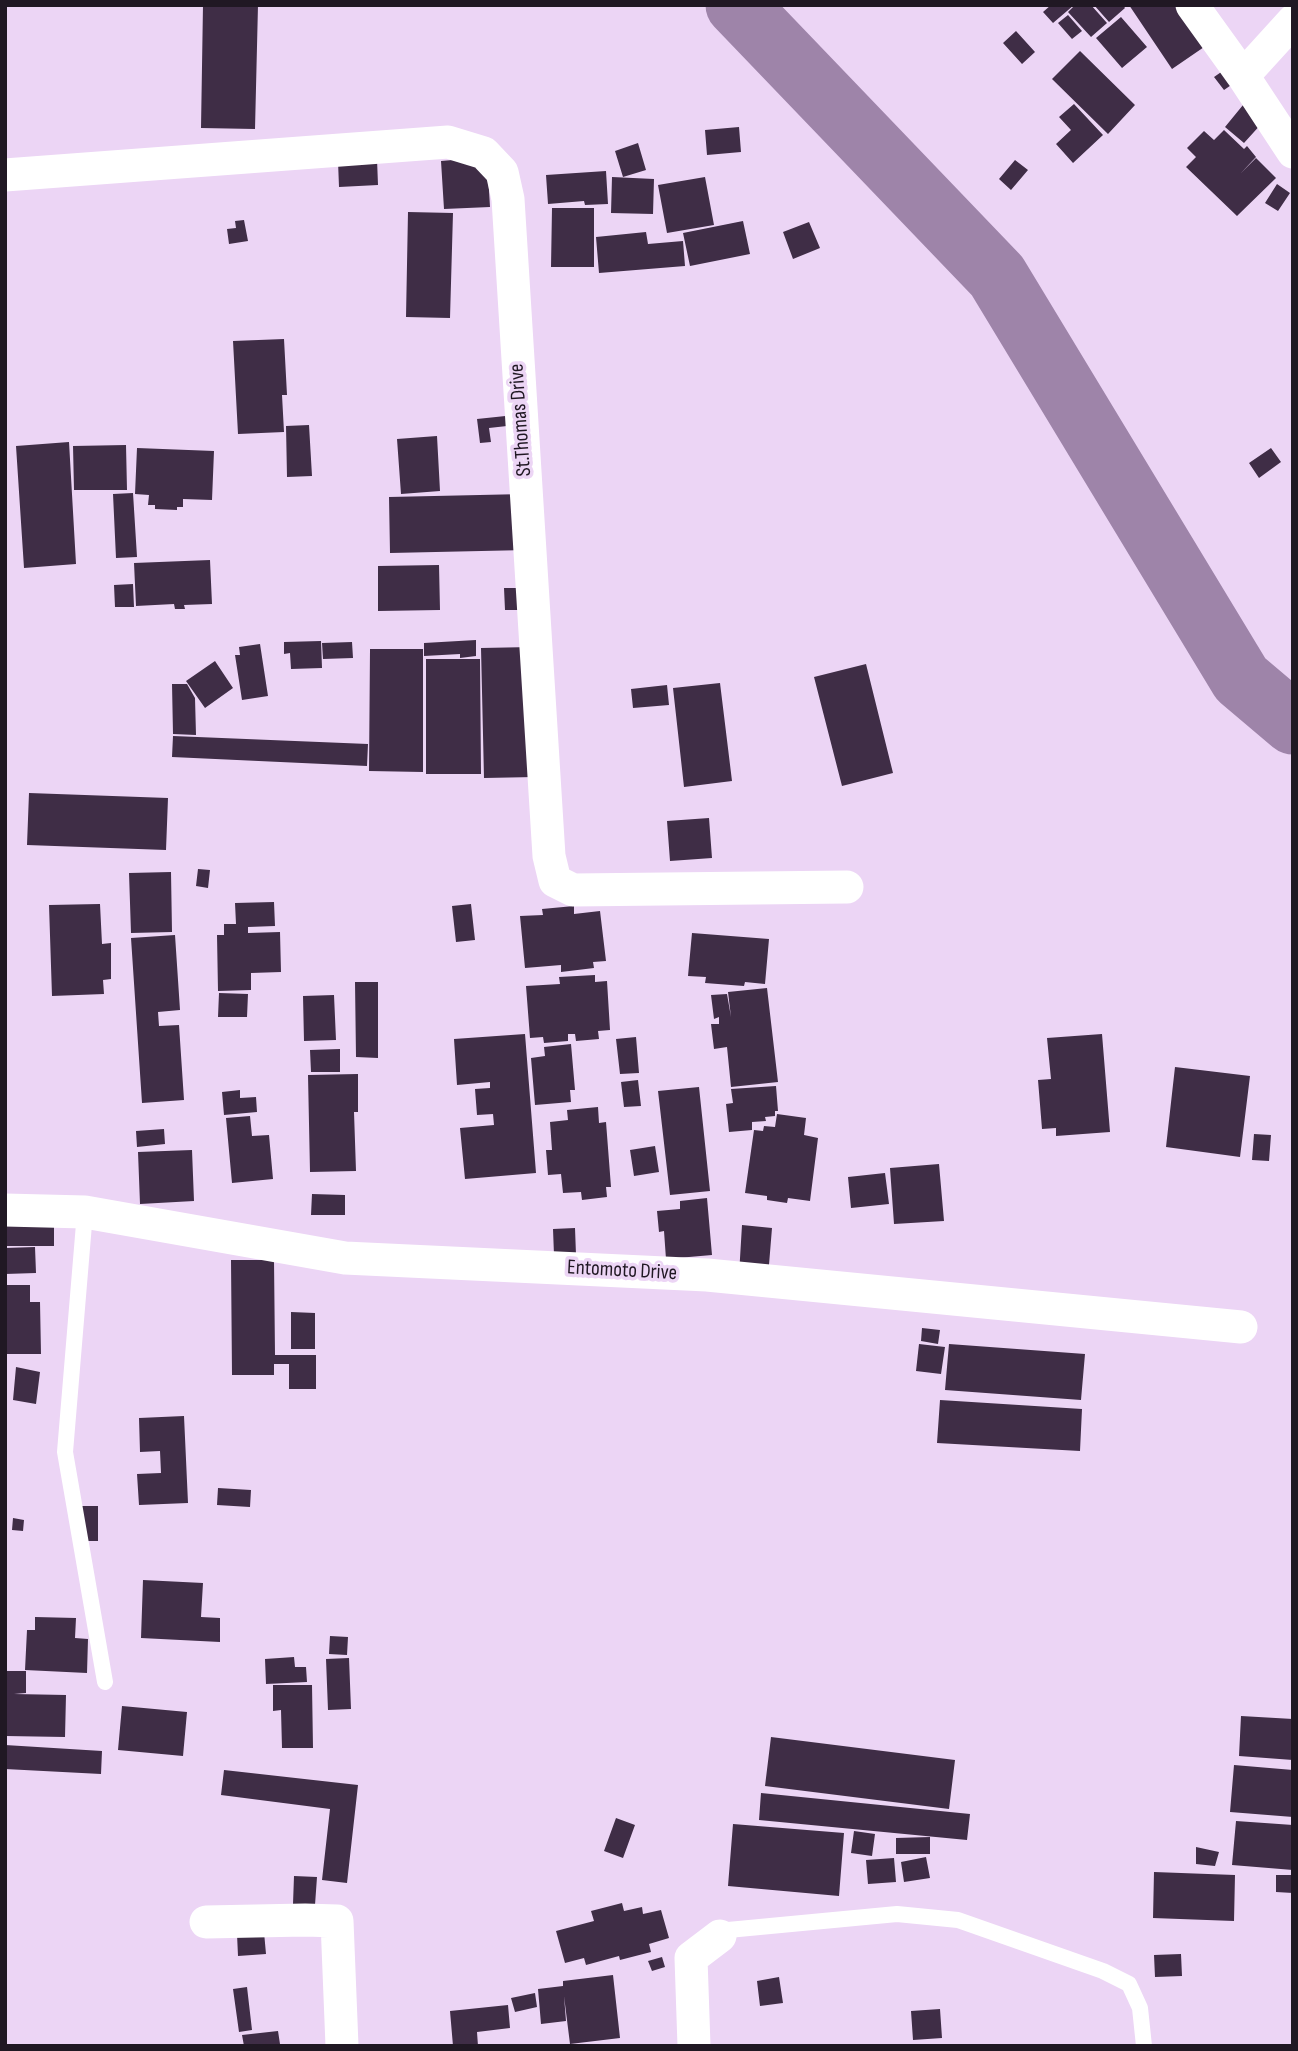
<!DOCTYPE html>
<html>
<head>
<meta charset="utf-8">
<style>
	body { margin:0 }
	#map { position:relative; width:1298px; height:2051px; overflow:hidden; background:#ecd5f5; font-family:"Sofia Sans Condensed",sans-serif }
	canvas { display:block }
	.frame { position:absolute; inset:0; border:7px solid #201823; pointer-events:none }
</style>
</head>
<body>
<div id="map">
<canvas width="1298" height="2051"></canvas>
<div class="frame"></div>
</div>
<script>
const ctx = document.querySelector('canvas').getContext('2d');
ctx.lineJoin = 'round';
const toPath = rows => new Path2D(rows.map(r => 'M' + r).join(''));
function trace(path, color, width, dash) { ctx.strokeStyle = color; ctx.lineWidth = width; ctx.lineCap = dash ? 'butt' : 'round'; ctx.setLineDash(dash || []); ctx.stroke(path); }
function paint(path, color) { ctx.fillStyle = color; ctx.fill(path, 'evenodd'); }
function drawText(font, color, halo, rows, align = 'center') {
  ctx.font = font + ' "Sofia Sans Condensed",sans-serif'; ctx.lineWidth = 7; ctx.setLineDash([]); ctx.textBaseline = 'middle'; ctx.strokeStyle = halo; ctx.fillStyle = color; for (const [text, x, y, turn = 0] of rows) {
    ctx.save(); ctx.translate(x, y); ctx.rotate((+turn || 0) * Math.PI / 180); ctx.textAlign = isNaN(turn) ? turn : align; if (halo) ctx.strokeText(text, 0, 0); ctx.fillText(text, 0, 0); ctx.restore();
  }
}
const river = toPath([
	[737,5,997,276,1241,679,1293,723]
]);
const building = toPath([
	[203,5,258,5,255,129,201,128],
	[1051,5,1074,5,1053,23,1043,12],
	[1075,5,1091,5,1107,23,1091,37,1068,12],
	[1094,5,1123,5,1125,8,1109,22],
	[1129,5,1180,5,1207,45,1172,69],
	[1068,15,1082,31,1072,39,1058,23],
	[1121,17,1147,47,1122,68,1096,38],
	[1016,31,1035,52,1022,64,1003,43],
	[1080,51,1135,105,1108,134,1052,79],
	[1227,68,1237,81,1224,90,1214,77],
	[1074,104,1103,135,1073,163,1056,144,1071,130,1059,117],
	[1243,105,1263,122,1244,143,1225,127],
	[739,127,741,152,707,155,705,130],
	[1224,130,1244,149,1247,146,1256,157,1241,173,1256,158,1276,178,1237,216,1186,167,1196,157,1187,148,1204,131,1214,140],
	[638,143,646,170,623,177,615,151],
	[487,157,490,207,444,209,441,161],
	[377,159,378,185,339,187,338,161],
	[1015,160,1028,170,1011,190,999,179],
	[606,171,608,204,585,205,584,201,548,204,546,175],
	[612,177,654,179,653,214,611,213],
	[705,177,714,225,667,233,658,185],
	[1277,184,1290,193,1278,211,1265,203],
	[552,208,594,208,594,267,551,267],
	[408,212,453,213,450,318,406,317],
	[244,220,248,241,229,244,227,229,236,228,235,221],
	[743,221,750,254,690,266,683,233],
	[809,222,820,248,793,259,783,232],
	[646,232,648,244,683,241,685,266,599,273,596,237],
	[284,339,287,395,282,395,284,432,238,434,233,341],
	[515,415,507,426,489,428,491,442,480,443,477,419],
	[309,425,312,476,287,477,286,426],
	[437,436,440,491,401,494,397,439],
	[69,442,76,564,24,568,16,446],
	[126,445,127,490,74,490,73,446],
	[137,448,214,451,212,500,183,499,183,507,177,507,177,510,155,509,155,505,148,505,149,495,135,494],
	[1271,448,1281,462,1259,478,1249,463],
	[133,493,137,557,116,558,113,494],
	[525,494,527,550,390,553,389,497],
	[210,560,212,604,184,605,185,609,175,609,174,604,136,606,134,563],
	[439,565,440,610,378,611,378,566],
	[133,584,134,607,115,607,114,585],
	[504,588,521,588,521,610,505,610],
	[476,640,476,656,460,658,460,654,424,656,424,643],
	[321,641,322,668,291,669,290,653,284,654,284,642],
	[352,642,353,658,323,659,322,643],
	[260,644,268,696,242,700,235,655,240,655,239,647],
	[532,647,535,777,484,778,481,648],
	[370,649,423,649,423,772,369,771],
	[426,659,480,659,481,774,426,774],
	[215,661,233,688,205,708,186,681],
	[866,664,893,773,842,786,814,677],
	[720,683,732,781,684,787,673,688],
	[172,684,187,684,195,698,196,735,173,734],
	[667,685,669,705,633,708,631,689],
	[173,736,368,744,367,766,172,757],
	[29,793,168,798,166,850,27,845],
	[709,818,712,858,670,861,667,821],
	[198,869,210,870,208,888,196,886],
	[171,872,172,932,131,933,129,873],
	[274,902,275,926,248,927,248,933,280,932,281,972,251,973,251,990,218,991,217,935,224,935,224,924,236,924,235,903],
	[100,904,102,944,111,943,111,979,103,980,104,994,52,996,49,905],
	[471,904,475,940,456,942,452,906],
	[574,906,574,914,600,911,606,961,593,962,594,968,561,972,561,965,525,968,520,916,543,915,542,909],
	[692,933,769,939,765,984,745,982,744,986,705,983,706,977,688,976],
	[175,935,180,1010,158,1012,159,1026,179,1025,184,1100,142,1103,131,938],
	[595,975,595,982,607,981,610,1030,598,1031,599,1039,576,1041,575,1034,568,1034,568,1041,544,1043,543,1037,530,1038,526,986,560,984,559,977],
	[355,982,378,982,378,1058,356,1057],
	[767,988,778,1082,731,1087,727,1047,714,1049,711,1024,719,1024,719,1017,714,1019,711,995,727,994,731,1017,728,992],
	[219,993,248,994,247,1017,218,1017],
	[334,995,336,1040,304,1041,303,996],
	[525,1034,536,1173,465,1179,460,1128,494,1125,493,1114,477,1115,475,1089,490,1088,490,1082,457,1085,454,1039],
	[1102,1034,1110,1132,1056,1136,1056,1128,1042,1129,1038,1080,1051,1079,1047,1038],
	[636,1037,639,1073,620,1074,616,1039],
	[571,1044,575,1090,570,1090,571,1102,535,1105,531,1058,545,1056,544,1047],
	[340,1049,340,1072,311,1072,310,1050],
	[1175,1067,1250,1076,1240,1157,1166,1147],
	[358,1074,358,1112,354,1112,356,1171,310,1172,308,1075],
	[638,1080,641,1106,624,1107,621,1082],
	[776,1086,778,1111,775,1111,775,1116,765,1117,766,1121,752,1122,752,1130,729,1132,726,1104,733,1103,731,1089],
	[699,1087,710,1191,670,1195,658,1091],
	[240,1090,240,1098,256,1097,257,1112,224,1115,222,1092],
	[598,1107,599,1123,606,1122,611,1187,606,1187,607,1197,582,1200,581,1192,563,1193,561,1174,548,1175,546,1150,552,1150,550,1122,568,1120,567,1110],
	[777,1114,806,1118,804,1135,818,1138,810,1201,788,1198,787,1203,767,1200,767,1196,745,1193,754,1130,763,1131,764,1126,775,1127],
	[250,1116,252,1136,269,1135,273,1179,232,1183,226,1118],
	[164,1129,165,1144,137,1147,136,1131],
	[1254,1134,1271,1135,1269,1161,1252,1160],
	[655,1146,659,1172,634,1176,630,1150],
	[192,1150,194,1201,140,1204,138,1152],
	[939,1164,944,1221,894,1224,890,1168],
	[885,1173,889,1204,851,1208,848,1177],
	[312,1194,345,1195,345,1215,311,1215],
	[707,1198,712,1255,666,1259,664,1231,659,1232,657,1211,680,1209,680,1201],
	[5,1223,54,1223,54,1246,5,1246],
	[742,1225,772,1228,768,1277,739,1275],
	[575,1228,576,1255,554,1255,553,1229],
	[35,1247,36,1273,5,1274,5,1248],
	[231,1260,274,1260,275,1355,316,1355,316,1389,289,1389,289,1364,274,1364,274,1375,232,1375],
	[7,1285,30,1285,30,1302,40,1302,41,1354,7,1354],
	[291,1312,315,1313,315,1349,291,1349],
	[922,1328,940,1330,938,1344,921,1341],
	[919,1344,945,1347,941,1374,916,1371],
	[949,1344,1085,1354,1081,1400,945,1390],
	[16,1367,40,1372,36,1404,13,1400],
	[940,1400,1082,1409,1080,1451,937,1443],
	[184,1416,188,1503,139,1505,137,1474,161,1473,160,1451,140,1452,139,1418],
	[218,1488,251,1490,250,1507,217,1505],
	[81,1506,98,1506,98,1541,81,1541],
	[13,1518,24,1520,23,1531,12,1530],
	[143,1580,203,1583,201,1617,220,1618,220,1642,141,1638],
	[35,1617,76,1618,75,1638,88,1639,87,1673,25,1670,27,1630,35,1630],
	[330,1636,348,1637,347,1655,329,1654],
	[294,1657,295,1667,306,1667,307,1682,266,1684,265,1659],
	[349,1658,351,1709,328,1710,326,1659],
	[5,1671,26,1671,26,1693,14,1694,66,1695,65,1737,6,1736,7,1693,5,1693],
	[273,1685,312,1685,313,1748,282,1748,281,1710,273,1711],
	[122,1706,187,1712,183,1756,118,1750],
	[1241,1716,1293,1719,1293,1760,1239,1756],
	[771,1737,955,1760,949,1809,765,1786],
	[5,1745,102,1751,101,1774,5,1769],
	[1234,1765,1293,1770,1293,1817,1230,1812],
	[224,1770,358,1785,347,1883,322,1880,330,1809,221,1795],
	[761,1793,970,1814,967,1840,759,1820],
	[616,1818,635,1825,623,1858,604,1851],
	[1236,1821,1293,1825,1293,1870,1232,1865],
	[733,1824,844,1833,839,1896,728,1886],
	[854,1831,875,1834,872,1856,851,1853],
	[930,1837,930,1854,896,1854,896,1838],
	[1196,1847,1219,1852,1215,1866,1196,1864],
	[926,1857,930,1878,904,1882,901,1862],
	[894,1858,896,1882,868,1884,866,1860],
	[1154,1872,1235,1875,1234,1921,1153,1918],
	[1276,1875,1293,1875,1293,1893,1276,1892],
	[294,1876,317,1877,315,1905,293,1904],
	[622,1903,624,1911,642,1907,643,1914,661,1910,669,1938,649,1944,651,1952,620,1960,619,1956,586,1965,584,1958,565,1963,556,1931,594,1921,591,1911],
	[264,1932,266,1954,238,1956,237,1934],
	[1181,1954,1182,1976,1155,1977,1154,1955],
	[662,1957,665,1967,652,1971,648,1961],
	[613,1975,620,2038,570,2044,564,1996,566,2021,541,2024,538,1989,563,1986,563,1981],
	[779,1977,783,2003,760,2006,757,1981],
	[247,1987,252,2030,239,2032,233,1989],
	[535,1993,537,2007,515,2012,511,1998],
	[508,2005,510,2028,477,2032,478,2046,453,2046,450,2011],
	[940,2009,942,2038,913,2040,911,2011],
	[278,2031,280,2044,244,2046,242,2035]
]);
const service = toPath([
	[85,1212,65,1452,105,1682],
	[720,1936,728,1930,897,1914,958,1920,1103,1971,1129,1984,1140,2008,1144,2046]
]);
const minor = toPath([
	[1192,5,1243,76,1293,152],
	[1243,76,1293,21],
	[5,175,448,142,484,153,502,172,508,199,549,856,555,881,573,890,847,887],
	[5,1210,85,1212,345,1258,707,1275,1241,1327],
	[206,1922,305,1920,337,1921,342,2046],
	[694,2046,691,1958,720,1936]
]);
const streetNames = [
	["St.Thomas Drive",521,420,-94],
	["Entomoto Drive",622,1271,3]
];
trace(river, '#9e84a9', 63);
paint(building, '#3f2d46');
trace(service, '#fff', 16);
trace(minor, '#fff', 33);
drawText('21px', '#201823', '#ecd5f5', streetNames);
</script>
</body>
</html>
